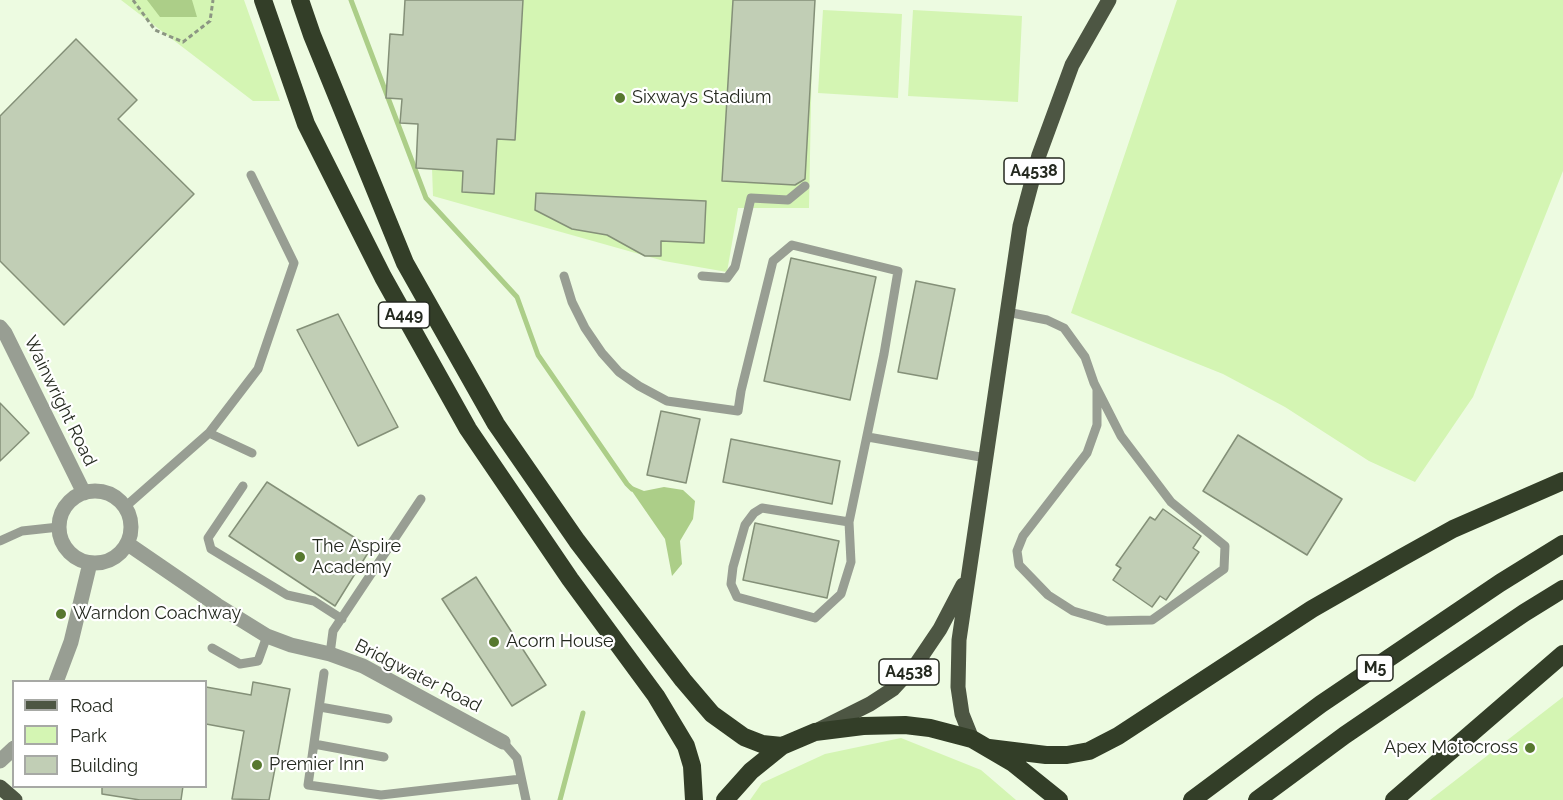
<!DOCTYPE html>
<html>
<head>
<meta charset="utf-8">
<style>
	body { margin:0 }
	#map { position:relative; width:1563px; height:800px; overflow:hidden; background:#edfbe1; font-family:Raleway,sans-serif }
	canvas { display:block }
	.legend { position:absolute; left:12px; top:680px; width:195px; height:108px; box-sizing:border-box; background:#fff; border:2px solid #a7a9a5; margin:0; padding:8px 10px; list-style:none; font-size:18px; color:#24291f }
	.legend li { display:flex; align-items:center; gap:12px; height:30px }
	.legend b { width:30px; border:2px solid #a7a9a5 }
</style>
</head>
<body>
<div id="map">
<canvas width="1563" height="800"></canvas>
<ul class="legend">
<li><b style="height:8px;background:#4d5643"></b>Road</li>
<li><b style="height:16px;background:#d4f5b3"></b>Park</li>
<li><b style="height:16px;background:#c1ceb5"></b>Building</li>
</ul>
</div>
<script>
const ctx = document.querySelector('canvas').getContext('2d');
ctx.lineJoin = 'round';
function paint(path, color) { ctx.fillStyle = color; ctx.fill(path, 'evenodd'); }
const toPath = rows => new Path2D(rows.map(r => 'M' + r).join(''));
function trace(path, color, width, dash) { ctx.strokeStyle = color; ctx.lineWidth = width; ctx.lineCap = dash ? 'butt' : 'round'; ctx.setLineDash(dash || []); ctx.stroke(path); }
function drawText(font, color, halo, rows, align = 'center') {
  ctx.font = font + ' Raleway,sans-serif'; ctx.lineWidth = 4.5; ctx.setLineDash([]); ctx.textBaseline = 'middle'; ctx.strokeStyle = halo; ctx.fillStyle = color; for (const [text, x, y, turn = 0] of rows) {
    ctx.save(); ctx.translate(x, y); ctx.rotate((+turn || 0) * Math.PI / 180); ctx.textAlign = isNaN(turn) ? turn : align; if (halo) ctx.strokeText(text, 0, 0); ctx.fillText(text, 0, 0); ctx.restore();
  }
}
const green = toPath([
	[121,0,244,0,280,101,253,101],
	[426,0,813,0,809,208,738,208,727,272,664,261,433,196],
	[1177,0,1563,0,1563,171,1473,397,1415,482,1369,461,1285,407,1223,374,1071,313],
	[823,10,902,14,898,98,818,93],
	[913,10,1022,16,1018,102,908,96],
	[1563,697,1563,800,1430,800],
	[901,738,981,770,1016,800,750,800,762,783,825,754]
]);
const water = toPath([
	[147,0,192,0,197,17,160,17],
	[627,484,644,491,664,487,683,490,695,501,693,519,680,541,682,564,672,576,665,539]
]);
const stream = toPath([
	[351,0,426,198,517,297,538,355,627,484,632,489],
	[560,800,583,713]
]);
const building = toPath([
	[405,0,523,0,515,140,497,139,494,194,462,192,463,171,416,168,418,124,400,123,402,99,386,98,390,34,403,35,405,0],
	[733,0,815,0,805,179,795,185,722,181,733,0],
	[76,39,137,100,118,119,194,194,64,325,0,261,0,116,76,39],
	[536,193,706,201,704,243,661,241,661,256,645,256,607,235,572,229,535,210,536,193],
	[791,258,876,277,850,400,764,381,791,258],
	[916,281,955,289,937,379,898,372,916,281],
	[338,314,398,427,358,446,297,330,338,314],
	[0,403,29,433,0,461,0,403],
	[661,411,700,419,686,483,647,475,661,411],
	[1238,435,1342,499,1307,555,1203,491,1238,435],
	[731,439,840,461,832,504,723,482,731,439],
	[267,482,371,548,335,606,229,536,267,482],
	[1163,509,1201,536,1193,548,1199,552,1166,600,1160,596,1152,607,1113,580,1121,568,1116,565,1150,517,1155,520,1163,509],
	[755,523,839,541,827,598,743,580,755,523],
	[476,577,546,685,512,706,442,599,476,577],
	[253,682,290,689,269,800,232,799,244,731,206,724,206,687,251,695,253,682],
	[102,786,183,786,181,800,140,800,102,794,102,786]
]);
const path = toPath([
	[133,0,155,30,183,42,210,21,213,0]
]);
const lane = toPath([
	[564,276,572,302,585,328,602,353,619,372,639,386,667,401,738,411,741,391,773,261,792,245,898,271,884,354,849,522,851,562,841,594,815,618,737,597,731,584,733,567,745,525,754,513,762,508,849,522],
	[702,276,727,278,735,267,751,198,788,200,805,186],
	[1007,312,1047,320,1064,328,1085,357,1094,383,1121,436,1171,502,1225,546,1224,569,1152,620,1107,621,1073,611,1048,595,1019,565,1017,551,1023,536,1087,453,1097,425,1097,390],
	[209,433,252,453],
	[868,437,986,458],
	[243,486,208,538,211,549,287,595,314,601,342,619],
	[125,507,209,433,258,369,294,263,251,175],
	[0,541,22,531,59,527],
	[212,648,240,664,258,661,267,636],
	[330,654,333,631,421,499],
	[324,673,308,785,381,795,521,779],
	[320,707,388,719],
	[503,742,517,758,526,800],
	[314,744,384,757]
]);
const street = toPath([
	[0,327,5,333,84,493],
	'59 527a36 36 0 1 1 72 0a36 36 0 1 1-72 0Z',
	[128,544,217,605,267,636,291,645,330,654,363,666,503,742],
	[56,682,71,642,90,563],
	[0,761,14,748]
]);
const primary = toPath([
	[820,729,870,704,893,689,917,663,940,629,963,585],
	[972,739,962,714,958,687,959,640,1020,226,1039,155,1072,65,1109,0],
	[0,787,15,800]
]);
const highway = toPath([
	[263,0,306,124,383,277,468,429,570,579,656,696,686,746,692,766,694,800],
	[300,0,312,35,405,263,496,424,577,541,683,680,712,714,744,737,762,744,782,746],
	[989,748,1046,755,1067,755,1089,751,1118,736,1312,609,1401,558,1453,529,1563,481],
	[725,800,751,771,782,746,815,732,863,726,905,725,930,728,972,739,1013,763,1059,800],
	[1192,800,1321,704,1500,583,1563,544],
	[1257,800,1345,735,1524,613,1563,589],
	[1394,800,1563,654]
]);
const markers = [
	[620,98,6,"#57782f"],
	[300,557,6,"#57782f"],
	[61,614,6,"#57782f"],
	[494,642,6,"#57782f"],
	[1530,748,6,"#57782f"],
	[257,765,6,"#57782f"]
];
const shields = [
	[1034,171,60],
	[404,315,51],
	[1375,668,36],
	[909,672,60]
];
const shieldNames = [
	["A4538",1034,171],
	["A449",404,315],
	["M5",1375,668],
	["A4538",909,672]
];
const poiNames = [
	["Sixways Stadium",632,98],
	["The Aspire",312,547],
	["Academy",312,568],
	["Warndon Coachway",73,614],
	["Acorn House",506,642],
	["Apex Motocross",1518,748,"right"],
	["Premier Inn",269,765]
];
const streetNames = [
	["Wainwright Road",60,401,64],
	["Bridgwater Road",418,676,27]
];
paint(green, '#d4f5b3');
paint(water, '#acce88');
trace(stream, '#acce88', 5);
paint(building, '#c1ceb5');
trace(building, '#849078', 1.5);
trace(path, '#8c9683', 3, [4.5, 3]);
trace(lane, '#989e93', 9);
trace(street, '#989e93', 15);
trace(primary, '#4d5643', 15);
trace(highway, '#333e28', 18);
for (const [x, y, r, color] of markers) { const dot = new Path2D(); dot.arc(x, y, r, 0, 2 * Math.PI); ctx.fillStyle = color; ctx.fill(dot); trace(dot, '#fff', 2); }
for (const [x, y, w] of shields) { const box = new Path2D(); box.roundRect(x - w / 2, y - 13, w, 26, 4.5); ctx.fillStyle = '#fff'; ctx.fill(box); trace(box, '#24291f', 1.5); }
drawText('bold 16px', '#24291f', null, shieldNames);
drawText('18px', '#24291f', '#fff', poiNames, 'left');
drawText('18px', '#24291f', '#fff', streetNames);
</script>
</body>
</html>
